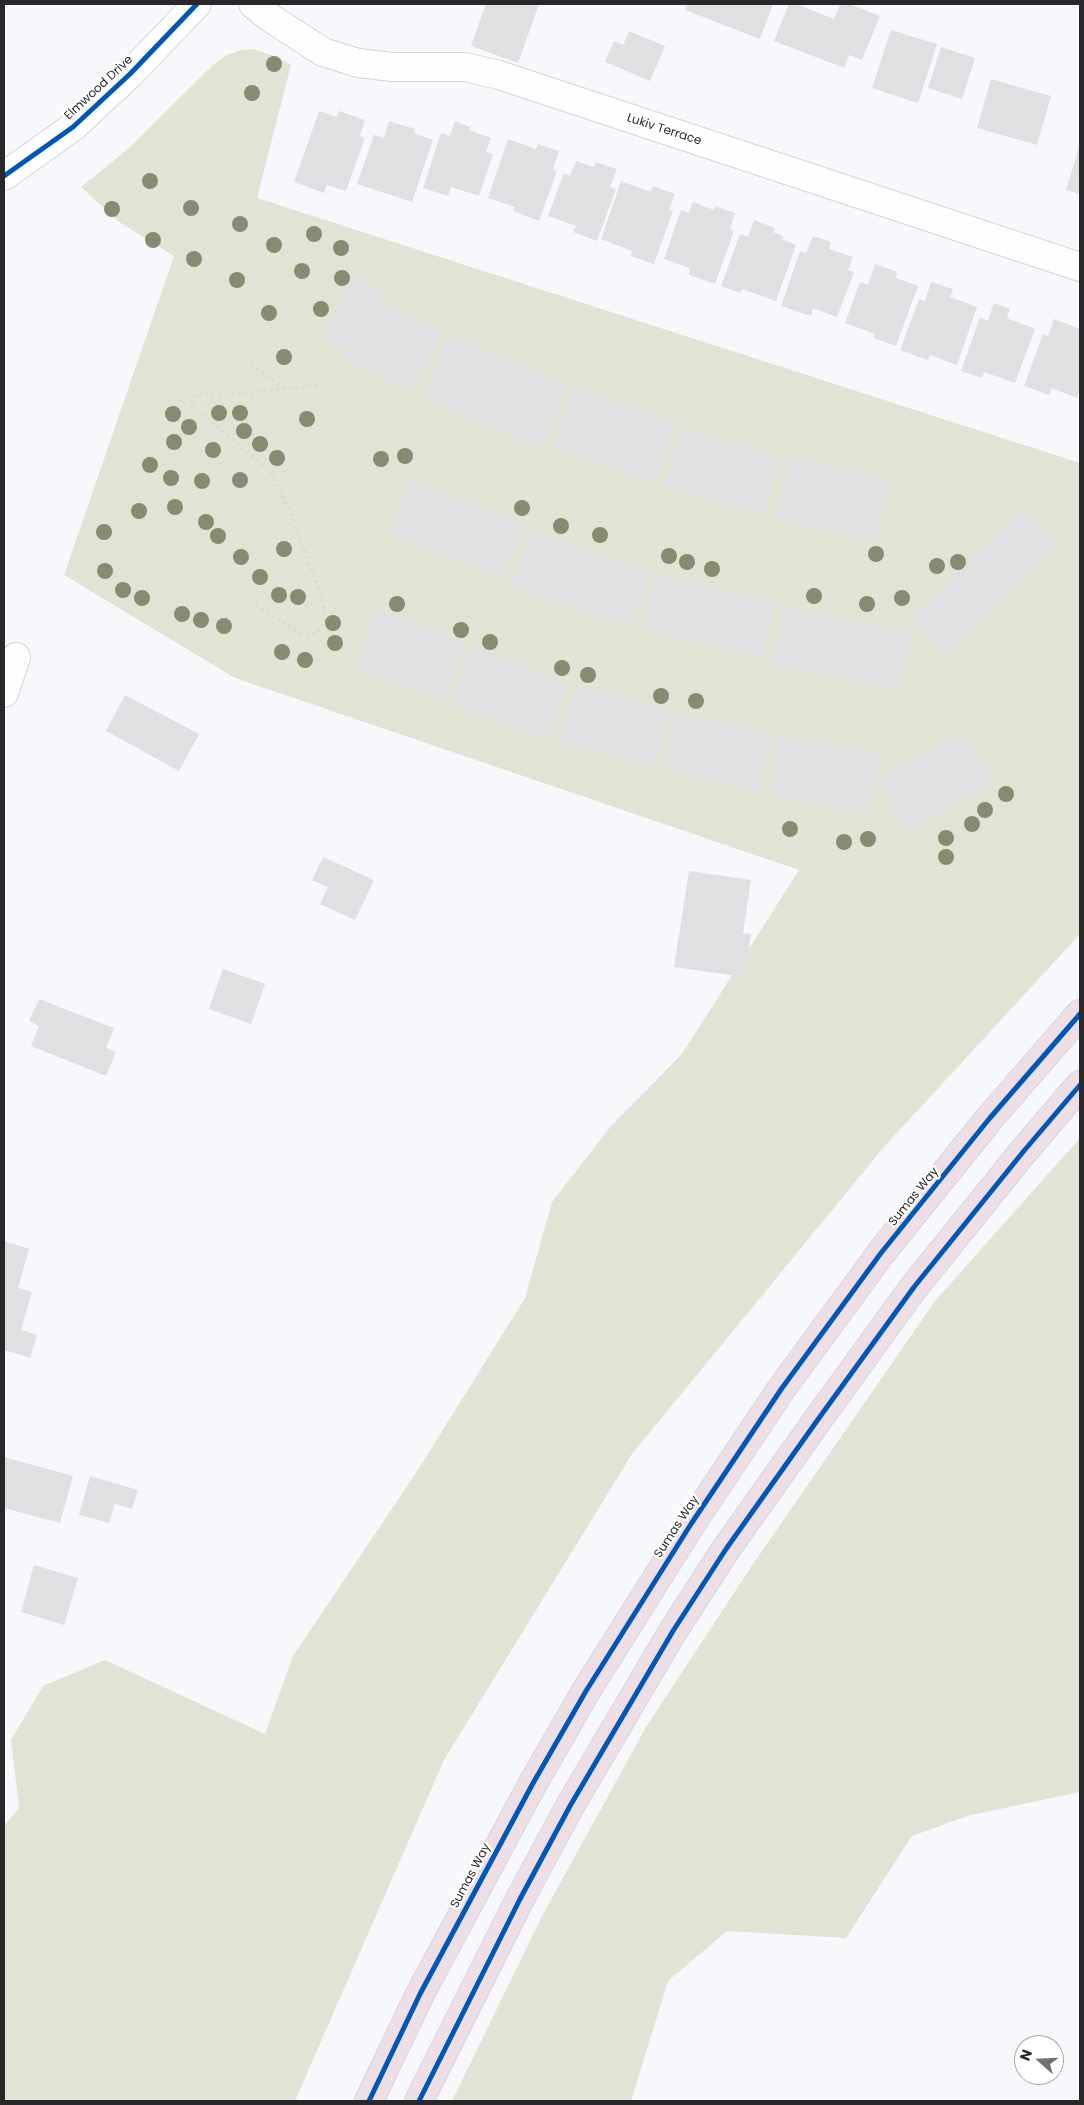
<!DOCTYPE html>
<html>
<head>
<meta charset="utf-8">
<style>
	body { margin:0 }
	#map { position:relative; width:1084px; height:2105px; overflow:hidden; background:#f7f8fb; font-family:Poppins,sans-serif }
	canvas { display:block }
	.frame { position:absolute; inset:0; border:5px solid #28282a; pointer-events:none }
	.north { position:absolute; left:1014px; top:2035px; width:50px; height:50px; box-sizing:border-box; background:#fff; border:1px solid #a9a9aa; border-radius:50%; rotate:290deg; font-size:14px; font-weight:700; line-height:20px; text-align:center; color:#28282a }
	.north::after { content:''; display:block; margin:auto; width:18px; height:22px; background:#707173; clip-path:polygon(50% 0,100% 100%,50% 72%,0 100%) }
</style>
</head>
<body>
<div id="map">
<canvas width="1084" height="2105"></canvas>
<div class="frame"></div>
<div class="north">N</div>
</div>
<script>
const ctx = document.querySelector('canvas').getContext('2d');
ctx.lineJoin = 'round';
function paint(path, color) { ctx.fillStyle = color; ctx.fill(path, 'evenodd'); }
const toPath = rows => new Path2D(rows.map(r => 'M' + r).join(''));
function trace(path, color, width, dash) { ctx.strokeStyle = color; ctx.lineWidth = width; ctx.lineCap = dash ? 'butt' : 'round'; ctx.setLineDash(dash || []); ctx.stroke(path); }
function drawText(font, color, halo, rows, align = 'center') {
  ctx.font = font + ' Poppins,sans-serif'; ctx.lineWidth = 4.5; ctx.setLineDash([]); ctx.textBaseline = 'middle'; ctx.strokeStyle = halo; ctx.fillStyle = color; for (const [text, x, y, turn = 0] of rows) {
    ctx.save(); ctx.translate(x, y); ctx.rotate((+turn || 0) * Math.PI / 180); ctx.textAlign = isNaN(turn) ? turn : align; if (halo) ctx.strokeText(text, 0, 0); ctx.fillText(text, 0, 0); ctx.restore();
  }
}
const green = toPath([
	[253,49,277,57,291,65,257,198,1080,463,1080,934,884,1147,632,1454,444,1760,295,2101,4,2101,4,1826,19,1808,11,1740,43,1686,105,1660,265,1734,293,1656,416,1473,525,1298,552,1202,611,1126,682,1054,799,870,235,678,64,575,174,256,119,222,81,187,128,149,213,65,225,56,241,50],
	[1080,1138,1080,1792,967,1816,912,1836,846,1938,727,1931,668,1981,631,2101,452,2101,541,1918,646,1727,753,1564,935,1301]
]);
const building = toPath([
	[486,4,539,4,518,63,471,46],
	[687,4,773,4,760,39,685,10],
	[789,4,796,4,834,19,840,4,849,4,880,16,862,60,849,55,844,68,774,41],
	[891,30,937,44,918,103,872,88],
	[629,31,665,46,650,81,605,62,614,41,623,45],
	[941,47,975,58,962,99,928,88],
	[991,79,1051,96,1037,145,977,128],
	[319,111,337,117,339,111,365,120,360,136,365,138,346,191,327,185,324,193,294,182],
	[389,121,415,129,414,133,433,140,412,202,357,184,374,135,384,138],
	[455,121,470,127,469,130,491,138,486,152,493,154,479,196,451,187,448,196,423,188,441,133,450,136],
	[508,139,536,149,538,144,559,151,553,169,557,171,539,221,513,211,515,207,488,198],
	[1080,144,1080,194,1066,190],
	[576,161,594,167,596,162,617,169,610,187,616,189,597,241,573,232,576,226,548,216,564,173,570,176],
	[621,181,651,192,653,186,675,194,669,210,673,211,654,264,631,256,632,251,601,239],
	[693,202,714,210,715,206,735,213,730,229,734,231,715,284,689,275,690,268,664,259,681,210,689,213],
	[754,220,775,228,773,232,783,236,782,239,796,245,776,301,742,289,741,293,721,286,740,234,748,237],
	[813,236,831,242,829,249,853,257,848,270,854,272,837,317,813,308,811,316,781,306,800,251,806,253],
	[875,264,897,272,896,278,918,286,896,346,874,338,875,334,845,323,860,282,868,285],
	[353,277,382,291,377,300,442,333,414,391,407,387,406,390,341,357,345,350,323,339],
	[931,282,953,289,950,297,977,307,957,365,930,355,928,360,900,350,919,299,925,301],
	[994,303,1010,309,1007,318,1035,329,1015,383,984,372,982,378,961,371,980,317,988,321],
	[1054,319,1080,329,1080,389,1077,398,1052,388,1049,395,1024,386,1043,334,1048,336],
	[449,335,568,384,542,448,423,399],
	[573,388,676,423,655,484,552,448],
	[682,428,780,456,764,515,665,486],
	[790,457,890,480,876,542,776,519],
	[410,480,524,524,502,578,389,535],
	[1020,509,1057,545,947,656,910,619],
	[531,530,651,572,631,627,511,586],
	[656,575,775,603,762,657,643,630],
	[784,608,911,633,899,690,772,666],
	[378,610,465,642,443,701,356,668],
	[472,646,568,683,547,740,451,704],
	[576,684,670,711,654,767,559,741],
	[125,695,199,734,179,771,106,731],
	[677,712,772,735,758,791,664,768],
	[964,731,994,782,907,831,878,780],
	[780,736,881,754,870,814,770,796],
	[323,857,374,880,355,920,320,904,328,887,312,880],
	[689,871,751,880,743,933,751,934,745,977,674,967],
	[223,969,265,984,251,1024,209,1009],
	[39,999,114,1028,106,1048,116,1052,106,1076,31,1046,39,1026,29,1021],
	[4,1241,29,1249,18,1288,32,1292,21,1330,37,1335,30,1358,4,1350],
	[4,1457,73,1476,60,1523,4,1508],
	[90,1476,138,1490,132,1509,115,1504,109,1523,79,1515],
	[34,1565,78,1578,64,1625,21,1612]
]);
const path = toPath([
	[251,364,285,390],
	[256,605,300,633,309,636,320,630,325,619,323,603,292,515,272,474,210,420,192,407,191,398,196,394,219,396,322,385]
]);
const minor = toPath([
	[253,4,269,17,323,52,358,63,393,67,465,67,499,75,1080,267],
	[4,693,16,657]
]);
const tertiary = toPath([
	[4,176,73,127,130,74,197,4]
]);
const motorway = toPath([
	[369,2101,420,1994,532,1785,586,1691,691,1524,782,1388,881,1253,989,1119,1080,1014],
	[419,2101,520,1899,570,1806,673,1631,726,1549,819,1418,914,1287,1023,1152,1080,1085]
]);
const cycleway = toPath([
	[4,176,73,127,130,74,197,4],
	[369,2101,420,1994,532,1785,586,1691,691,1524,782,1388,881,1253,989,1119,1080,1014],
	[419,2101,520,1899,570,1806,673,1631,726,1549,819,1418,914,1287,1023,1152,1080,1085]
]);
const trees = [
	[274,64],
	[252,93],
	[150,181],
	[191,208],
	[112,209],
	[240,224],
	[314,234],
	[153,240],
	[274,245],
	[341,248],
	[194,259],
	[302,271],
	[342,278],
	[237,280],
	[321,309],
	[269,313],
	[284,357],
	[219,413],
	[240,413],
	[173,414],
	[307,419],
	[189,427],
	[244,431],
	[174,442],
	[260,444],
	[213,450],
	[405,456],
	[277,458],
	[381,459],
	[150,465],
	[171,478],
	[240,480],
	[202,481],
	[175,507],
	[522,508],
	[139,511],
	[206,522],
	[561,526],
	[104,532],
	[600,535],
	[218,536],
	[284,549],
	[876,554],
	[669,556],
	[241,557],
	[687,562],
	[958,562],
	[937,566],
	[712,569],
	[105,571],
	[260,577],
	[123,590],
	[279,595],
	[814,596],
	[298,597],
	[142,598],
	[902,598],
	[397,604],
	[867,604],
	[182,614],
	[201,620],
	[333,623],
	[224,626],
	[461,630],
	[490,642],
	[335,643],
	[282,652],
	[305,660],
	[562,668],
	[588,675],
	[661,696],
	[696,701],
	[1006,794],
	[985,810],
	[972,824],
	[790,829],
	[946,838],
	[868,839],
	[844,842],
	[946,857]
];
const streetNames = [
	["Elmwood Drive",99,88,-43],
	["Lukiv Terrace",664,130,18],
	["Sumas Way",914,1197,-51],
	["Sumas Way",677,1527,-57],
	["Sumas Way",471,1876,-62]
];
paint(green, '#e1e4d4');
paint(building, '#dfe0e2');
trace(minor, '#d3d4d6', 30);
trace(tertiary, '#d3d4d6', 30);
trace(motorway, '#d5d6d7', 30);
trace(path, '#d9d9da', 3, [2.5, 4]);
trace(minor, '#fefefe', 28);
trace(tertiary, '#fefefe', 28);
trace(motorway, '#eedee6', 28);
trace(cycleway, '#0057b8', 5);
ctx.fillStyle = '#888b71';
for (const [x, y] of trees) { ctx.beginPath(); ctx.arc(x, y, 8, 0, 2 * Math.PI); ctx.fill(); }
drawText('12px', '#28282a', '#fff', streetNames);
</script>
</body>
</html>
